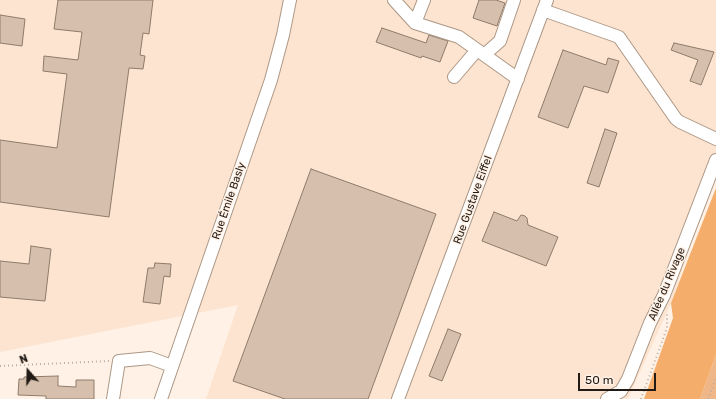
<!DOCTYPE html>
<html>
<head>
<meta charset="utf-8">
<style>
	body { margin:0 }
	#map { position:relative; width:716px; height:399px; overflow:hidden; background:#fff1e5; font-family:Rubik,sans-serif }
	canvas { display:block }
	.north { position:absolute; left:8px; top:351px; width:40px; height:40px; -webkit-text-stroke:3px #fff1e5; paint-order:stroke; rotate:340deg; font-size:11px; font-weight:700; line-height:16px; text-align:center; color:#221a14 }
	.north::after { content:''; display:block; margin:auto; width:14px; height:18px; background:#221a14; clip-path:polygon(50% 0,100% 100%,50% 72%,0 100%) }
	.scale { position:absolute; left:578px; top:373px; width:78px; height:18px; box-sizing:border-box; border:2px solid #221a14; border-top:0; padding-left:5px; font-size:12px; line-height:14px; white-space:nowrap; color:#221a14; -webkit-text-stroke:3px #fff1e5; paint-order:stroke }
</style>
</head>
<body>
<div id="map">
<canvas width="716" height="399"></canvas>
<div class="north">N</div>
<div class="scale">50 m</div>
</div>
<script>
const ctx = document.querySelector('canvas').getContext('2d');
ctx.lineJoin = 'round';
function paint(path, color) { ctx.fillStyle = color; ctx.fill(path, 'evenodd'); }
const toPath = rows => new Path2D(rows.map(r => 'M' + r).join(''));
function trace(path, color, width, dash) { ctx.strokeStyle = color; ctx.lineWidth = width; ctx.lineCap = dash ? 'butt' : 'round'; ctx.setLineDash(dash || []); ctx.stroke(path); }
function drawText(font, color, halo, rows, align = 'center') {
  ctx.font = font + ' Rubik,sans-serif'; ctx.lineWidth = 3; ctx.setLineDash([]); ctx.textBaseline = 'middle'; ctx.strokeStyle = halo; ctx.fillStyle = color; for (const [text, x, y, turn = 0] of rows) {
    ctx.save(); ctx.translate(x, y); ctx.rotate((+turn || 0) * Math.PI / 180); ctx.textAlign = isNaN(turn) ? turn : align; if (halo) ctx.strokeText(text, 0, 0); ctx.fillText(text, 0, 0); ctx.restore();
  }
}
const built = toPath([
	[0,0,716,0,716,170,671,303,628,399,206,399,238,305,0,352]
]);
const green = toPath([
	[716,355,716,399,700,399]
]);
const water = toPath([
	[716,188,716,355,700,399,644,399,673,318,671,303]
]);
const building = toPath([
	[58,0,153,0,149,34,143,33,140,55,145,56,143,69,129,68,109,217,0,202,0,140,57,148,67,74,43,71,44,56,78,60,82,32,54,29,58,0],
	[479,0,496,0,505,3,497,26,473,18,479,0],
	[0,15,25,19,22,46,0,43,0,15],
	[382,28,426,43,429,35,448,41,440,62,422,56,421,58,376,42,382,28],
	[674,43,714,52,701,85,690,81,698,60,671,50,674,43],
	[563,50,606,65,608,58,619,61,608,93,584,86,568,128,538,117,563,50],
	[605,129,617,133,599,187,587,183,605,129],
	[311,169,436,214,368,399,285,399,233,381,311,169],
	[494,212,517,221,521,215,525,216,527,218,528,225,558,237,546,266,482,241,494,212],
	[31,246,51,249,45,301,0,297,0,261,29,264,31,246],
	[155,263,171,264,170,277,164,276,160,304,143,302,148,268,154,268,155,263],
	[448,329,461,334,442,381,429,376,448,329],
	[58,376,58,386,76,387,76,380,94,380,94,399,46,399,46,396,18,395,19,379,24,379,24,377,58,376]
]);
const path = toPath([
	[0,366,109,361],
	[641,399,667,328,667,313],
	[708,399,716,378]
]);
const minor = toPath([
	[394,0,415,23,459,37,518,79],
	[543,10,619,37,676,119,680,122,716,139],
	[415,23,424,0],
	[484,55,500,41,514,0],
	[454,77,477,50],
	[113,399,119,361,150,358,172,366],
	[161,399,271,80,283,35,290,0],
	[398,399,547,0],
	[607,399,621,391,628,379,650,323,664,295,716,160]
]);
const streetNames = [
	["Rue Gustave Eiffel",473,200,-70],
	["Rue Émile Basly",229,201,-71],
	["Allée du Rivage",667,284,-67]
];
paint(built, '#fce4d1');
paint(green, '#efb787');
paint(water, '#f5ad6c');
paint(building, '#d6c0ad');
trace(building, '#907b6a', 1);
trace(minor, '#ac9785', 14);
trace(path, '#b8aca2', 2, [1, 3]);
trace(minor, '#fff', 12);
drawText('11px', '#221a14', '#fff1e5', streetNames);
</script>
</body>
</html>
